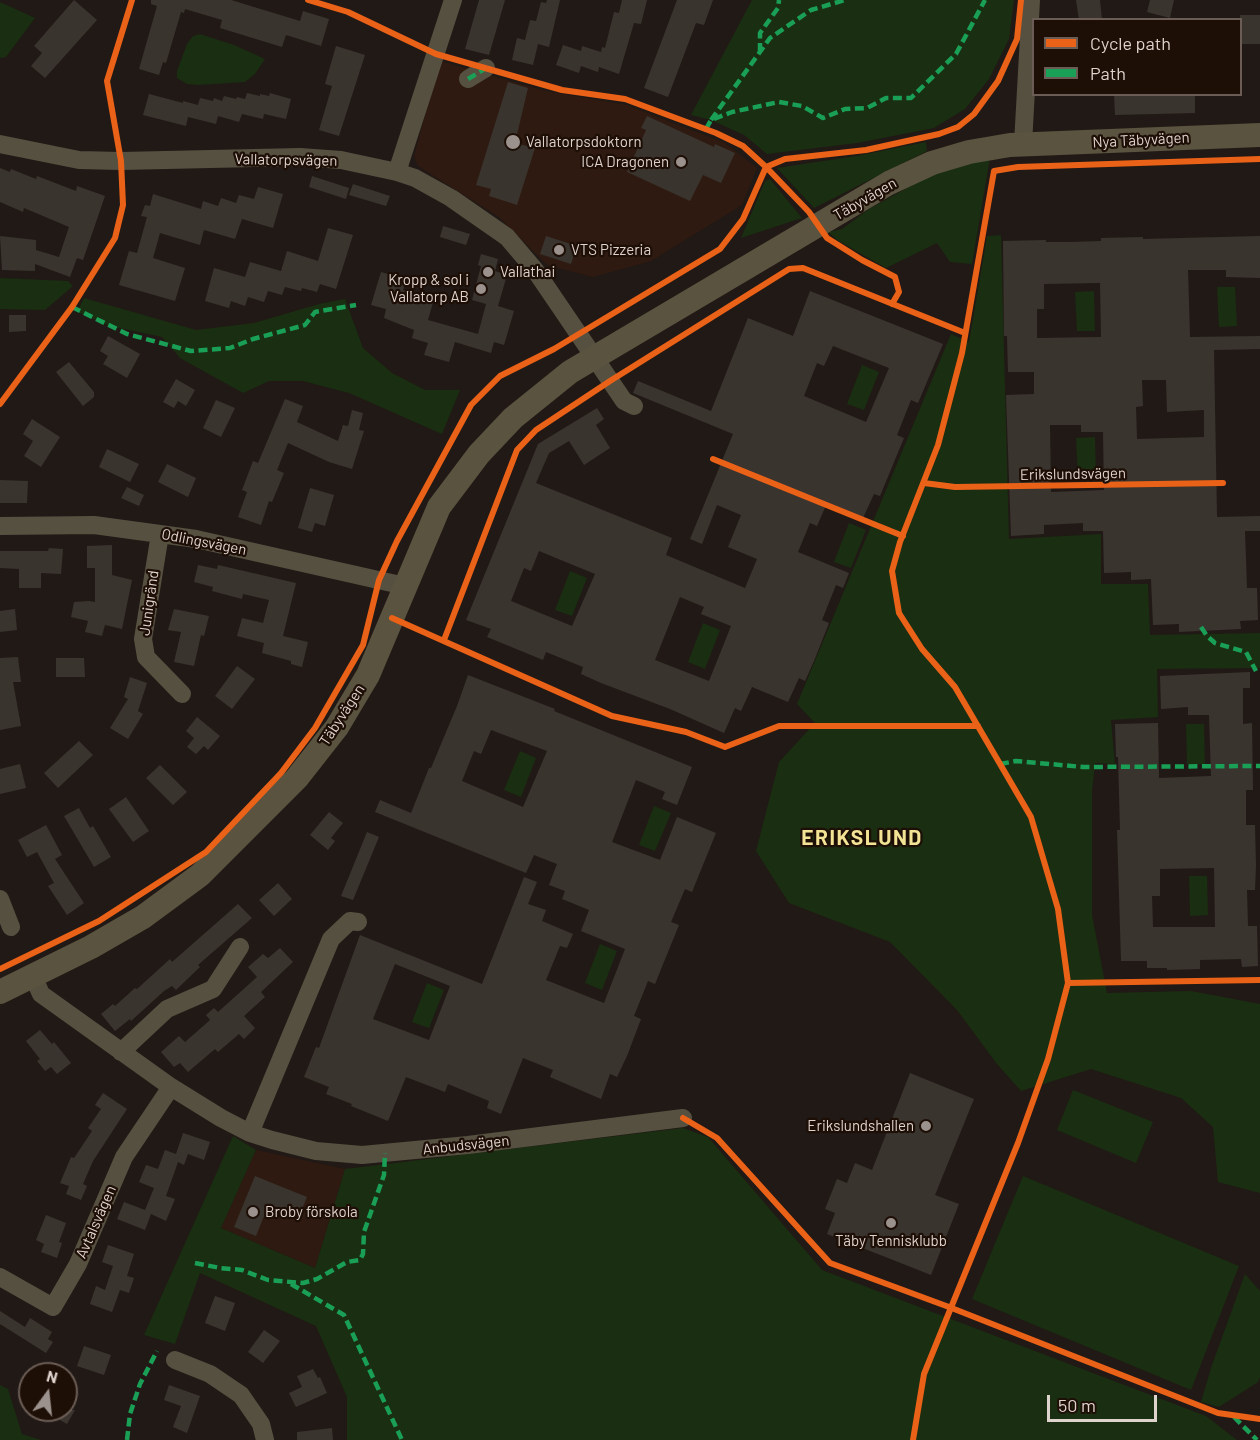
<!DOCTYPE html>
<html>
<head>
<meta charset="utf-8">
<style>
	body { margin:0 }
	#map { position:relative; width:1260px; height:1440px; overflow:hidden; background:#211915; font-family:Barlow,sans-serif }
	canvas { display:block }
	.legend { position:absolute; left:1032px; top:18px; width:210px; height:78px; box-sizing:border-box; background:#1d0e06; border:2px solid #6b5d56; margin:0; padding:8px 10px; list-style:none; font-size:18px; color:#dfd3cd }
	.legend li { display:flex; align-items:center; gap:12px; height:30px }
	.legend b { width:30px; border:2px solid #6b5d56 }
	.north { position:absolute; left:18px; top:1362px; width:60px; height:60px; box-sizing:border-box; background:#1d0e06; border:2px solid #6b5d56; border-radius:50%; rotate:15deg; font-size:16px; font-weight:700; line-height:24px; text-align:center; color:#dfd3cd }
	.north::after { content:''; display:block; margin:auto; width:21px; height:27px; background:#9c928d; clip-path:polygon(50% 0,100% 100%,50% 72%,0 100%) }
	.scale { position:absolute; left:1047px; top:1395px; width:110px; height:27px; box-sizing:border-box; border:3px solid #dfd3cd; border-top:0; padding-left:8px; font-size:18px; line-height:21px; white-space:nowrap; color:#dfd3cd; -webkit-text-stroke:4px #1d0e06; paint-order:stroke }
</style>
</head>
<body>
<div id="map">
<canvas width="1260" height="1440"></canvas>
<ul class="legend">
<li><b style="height:8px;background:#ea6118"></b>Cycle path</li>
<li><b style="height:8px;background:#1a9f57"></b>Path</li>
</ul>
<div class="north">N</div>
<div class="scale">50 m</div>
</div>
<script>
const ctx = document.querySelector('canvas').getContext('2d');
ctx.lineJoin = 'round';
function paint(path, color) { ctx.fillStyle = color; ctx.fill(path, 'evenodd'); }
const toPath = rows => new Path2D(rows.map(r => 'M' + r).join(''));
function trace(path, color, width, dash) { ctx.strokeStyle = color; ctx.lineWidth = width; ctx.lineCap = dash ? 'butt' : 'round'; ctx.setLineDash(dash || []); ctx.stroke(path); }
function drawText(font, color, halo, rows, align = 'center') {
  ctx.font = font + ' Barlow,sans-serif'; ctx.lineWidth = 4.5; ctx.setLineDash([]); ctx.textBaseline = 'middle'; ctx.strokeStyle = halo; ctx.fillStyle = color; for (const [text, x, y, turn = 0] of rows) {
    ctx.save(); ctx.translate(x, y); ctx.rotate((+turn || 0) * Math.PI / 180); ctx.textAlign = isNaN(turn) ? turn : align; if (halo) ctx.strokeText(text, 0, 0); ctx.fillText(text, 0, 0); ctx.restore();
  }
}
const built = toPath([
	[440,61,546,91,627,105,725,143,757,168,742,205,651,261,593,277,547,265,499,217,418,166,414,156],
	[256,1150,345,1169,315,1268,221,1228]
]);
const green = toPath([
	[752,0,1014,0,1009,39,989,79,965,109,934,128,857,143,767,154,744,135,711,120,691,115],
	[0,2,35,18,6,57,0,58],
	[200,34,234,45,265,59,255,74,245,82,199,85,187,84,177,78,177,71,187,44,193,36],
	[926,142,927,151,814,208,777,168,856,156],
	[990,158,972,264,950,262,937,243,886,268,837,240,828,232,842,229,869,209,938,171],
	[770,179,802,218,741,238,765,181],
	[1001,235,1009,539,1101,534,1101,584,1148,584,1150,635,1260,633,1260,668,1157,669,1158,717,1111,720,1115,764,1095,763,1092,792,1092,915,1107,993,1191,991,1260,1004,1260,1193,1218,1182,1213,1127,1181,1098,1091,1069,1021,1091,997,1064,957,1010,890,942,789,903,756,851,779,762,815,723,797,704,951,334,969,342,987,236],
	[0,278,68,281,73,286,45,310,0,309],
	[1217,287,1235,287,1237,326,1219,327],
	[1094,291,1095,331,1077,331,1075,292],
	[84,298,196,330,254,323,319,304,345,299,363,348,392,373,425,390,460,390,442,434,349,393,303,381,269,381,243,393,180,358,162,337,110,326,77,312],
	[862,365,879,372,864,410,847,404],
	[1095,437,1096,477,1078,477,1076,438],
	[849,523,866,530,851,568,834,562],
	[570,571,587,578,572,616,555,610],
	[703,623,720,630,705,669,688,662],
	[1186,724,1204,724,1205,764,1187,764],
	[520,751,536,758,521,797,504,790],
	[654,806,671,813,655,851,639,845],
	[1189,876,1207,876,1208,915,1190,916],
	[600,944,617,951,602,990,585,983],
	[427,983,444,990,429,1028,412,1022],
	[1073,1090,1153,1122,1136,1163,1057,1130],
	[683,1128,708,1137,822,1270,1206,1416,1237,1440,347,1440,347,1397,316,1326,200,1273,175,1344,144,1335,233,1136,256,1150,221,1228,315,1268,345,1169],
	[1023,1176,1239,1266,1191,1390,972,1299],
	[1245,1274,1260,1291,1260,1377,1258,1382,1219,1407,1201,1402,1212,1365],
	[0,1385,8,1389,22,1434,41,1440,0,1440]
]);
const building = toPath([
	[74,0,97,20,45,78,31,66,42,53,34,46],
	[151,0,231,0,300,21,303,11,329,19,321,46,286,35,282,47,220,28,222,20,185,9,184,13,181,12,166,63,163,62,159,75,139,69,157,6,151,4],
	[479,0,505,0,489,55,465,49],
	[547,0,560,0,549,47,538,44,533,65,512,60,517,38,525,40,530,20,536,21,541,2,546,3],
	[622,0,647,0,641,24,634,23,619,74,599,67,598,72,581,66,579,73,556,65,563,45,581,51,582,46,601,52,602,47,605,48,614,12,619,13],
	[677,0,713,0,704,25,696,23,668,97,644,88],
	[1076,0,1100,0,1102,20,1079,20],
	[1150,0,1174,0,1170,18,1147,12],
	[1240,15,1260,15,1260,44,1240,44],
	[336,46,365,55,339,136,319,130,332,86,325,84],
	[508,82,528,88,515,143,535,148,517,205,489,196,491,189,476,185],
	[247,93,260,96,260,94,269,96,270,93,291,99,286,119,264,114,263,119,242,114,239,122,218,116,216,124,188,117,186,126,143,115,149,94,183,103,183,101,198,105,200,98,213,101,214,98,222,101,224,96,236,99,237,97,245,99],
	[1114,94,1195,94,1195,113,1115,115],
	[647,116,714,147,715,144,735,153,721,183,703,175,690,201,627,172,646,130,641,128],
	[0,168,10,172,11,169,36,179,37,176,76,191,77,186,105,196,83,260,77,258,70,277,35,264,35,271,2,270,0,236,36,240,36,250,59,257,69,227,24,208,23,212,0,202],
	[312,176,349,188,346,199,309,187],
	[353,184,390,196,386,206,349,195],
	[258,187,283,194,273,228,242,219,235,239,204,230,200,245,160,233,153,258,185,268,175,301,119,285,129,251,137,253,147,217,141,216,145,205,150,206,153,194,201,209,203,201,218,206,221,198,236,203,239,195,254,199],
	[443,226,470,234,466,245,440,237],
	[328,228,353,235,336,289,320,284,317,292,302,288,301,291,285,287,282,295,268,291,264,302,248,297,245,306,231,301,229,308,205,301,214,268,245,277,250,262,281,271,287,251,318,261],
	[546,236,577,246,571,264,540,254],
	[1260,236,1260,278,1226,277,1226,270,1188,270,1190,337,1260,336,1260,349,1214,350,1217,517,1260,516,1260,531,1245,531,1247,588,1257,588,1258,620,1240,621,1241,629,1179,632,1179,624,1153,625,1151,579,1131,580,1131,572,1104,573,1103,531,1083,531,1083,523,1044,525,1044,534,1011,536,1006,395,1034,394,1034,372,1008,372,1007,336,1004,336,1003,241,1046,240,1046,242,1071,242,1101,241,1101,238,1143,237,1143,239],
	[1100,283,1101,337,1037,338,1037,309,1044,309,1044,284],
	[1142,380,1166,380,1167,412,1204,410,1204,437,1137,439,1136,407,1143,406],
	[1050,425,1081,425,1081,432,1103,432,1104,490,1051,492],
	[481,254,498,259,495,271,507,275,498,306,514,311,504,345,494,342,491,353,455,342,449,362,424,355,428,343,412,338,414,330,384,318,386,309,371,305,381,272,406,279,403,290,434,299,428,320,478,334,486,304,472,300,481,266,478,265],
	[810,291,943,344,918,403,911,400,897,435,904,438,880,496,874,494,863,518,827,503,817,526,810,523,798,552,849,573,843,588,836,585,822,620,829,623,814,661,805,681,799,678,788,702,752,687,741,711,735,708,724,733,670,709,601,683,581,674,583,667,546,652,543,660,487,637,491,629,466,620,538,444,597,408,604,419,596,425,610,448,584,465,569,441,549,453,536,483,672,538,666,555,745,588,757,559,728,547,741,515,717,505,702,544,690,539,733,434,633,393,638,381,711,411,748,318,793,336],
	[833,346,889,368,866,422,804,396,817,363,824,366],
	[539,551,595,574,572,626,511,601,524,568,531,571],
	[680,597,704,607,701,614,731,626,709,681,655,660],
	[9,315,26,315,26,331,9,332],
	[108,336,140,354,127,378,103,364,108,356,100,351],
	[69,362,94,392,94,397,83,406,56,372],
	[176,379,195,390,186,406,178,401,174,408,163,402],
	[285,399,303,406,297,422,338,441,343,425,348,426,352,410,363,413,359,430,364,431,352,469,329,462,288,443,277,470,284,473,272,502,269,501,261,525,238,517,247,492,242,490,253,461,258,463],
	[216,400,235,408,221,437,203,428],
	[32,419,60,437,41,467,24,456,33,441,23,434],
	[107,449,139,464,130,482,99,467],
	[167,464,196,478,188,497,158,482],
	[0,480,28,481,27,503,0,503],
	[127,487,144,495,139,506,121,498],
	[310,488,334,495,325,526,315,523,312,532,298,528],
	[112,545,112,575,132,580,122,629,105,625,102,636,85,632,88,621,71,617,74,602,89,601,95,602,95,568,87,568,87,546],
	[49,548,63,549,61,574,41,573,41,588,19,588,19,569,0,568,0,551,48,551],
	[198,565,217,569,218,565,296,583,283,636,308,642,302,667,291,664,291,661,262,653,264,643,237,636,242,618,263,623,269,600,243,594,242,599,212,591,213,587,194,582],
	[15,609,17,630,0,632,0,611],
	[174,609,209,616,204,636,201,635,194,666,174,662,181,632,168,630],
	[18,657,21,682,13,682,21,726,0,730,0,658],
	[56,658,84,658,85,677,56,677],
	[237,666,255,679,232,709,215,696],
	[1250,672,1250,688,1243,688,1243,724,1252,723,1253,790,1246,790,1246,825,1255,825,1256,866,1255,890,1247,890,1248,926,1257,926,1258,966,1242,967,1241,959,1200,960,1200,969,1167,970,1167,968,1147,968,1147,961,1121,961,1117,830,1120,830,1118,757,1116,757,1115,724,1158,723,1159,778,1211,776,1209,715,1188,715,1188,707,1161,709,1160,676],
	[1214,868,1215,927,1153,927,1152,896,1160,896,1160,869],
	[468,675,555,709,554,711,692,767,677,805,662,799,665,792,636,780,612,842,660,860,677,817,716,833,692,892,685,889,671,922,679,925,655,984,648,981,634,1016,641,1019,627,1056,617,1077,610,1074,601,1099,550,1077,553,1070,523,1058,501,1114,487,1108,489,1101,448,1084,445,1092,406,1077,388,1121,351,1106,352,1104,326,1094,329,1087,304,1077,316,1047,319,1048,360,935,482,984,524,877,537,882,528,904,546,910,542,921,573,934,567,948,560,946,546,980,604,1003,625,949,581,931,589,910,562,899,565,891,549,885,557,864,534,855,526,873,375,812,380,800,411,813,429,768,431,768,457,706],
	[491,730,547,751,523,807,462,781,474,751,481,754],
	[395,964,450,986,429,1040,373,1019],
	[130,677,147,683,138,711,143,714,128,739,110,728,128,699,124,697],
	[197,717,220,736,208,750,204,746,196,754,187,747,194,738,186,731],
	[79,741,93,755,58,788,44,773],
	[20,764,26,788,0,794,0,769],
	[160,765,187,792,173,805,146,778],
	[126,797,149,831,133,842,109,809],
	[79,808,90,828,93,826,111,857,94,867,64,816],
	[329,812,343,823,331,838,335,841,328,850,310,835],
	[46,825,62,855,55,859,84,903,67,915,48,886,54,883,37,852,27,857,18,840],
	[367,832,379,837,353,900,341,896],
	[278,883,292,899,274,916,259,900],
	[238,904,252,918,198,965,200,967,176,990,172,986,164,991,131,1021,130,1019,115,1031,101,1014,113,1004,115,1006,135,988,137,989,170,959,172,962],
	[280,948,293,962,261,992,265,997,244,1016,255,1028,244,1039,239,1034,218,1052,215,1049,188,1072,180,1063,174,1067,161,1052,179,1036,185,1042,210,1020,206,1015,214,1008,218,1012,257,977,248,967,263,954,268,958],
	[40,1030,52,1044,54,1042,71,1063,57,1074,51,1067,45,1071,37,1061,40,1059,26,1041],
	[910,1073,974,1099,935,1195,959,1204,931,1275,827,1234,835,1213,825,1209,837,1179,847,1183,855,1163,872,1170],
	[103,1093,127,1109,93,1161,83,1184,87,1186,81,1200,66,1194,69,1186,60,1183,71,1157,74,1158,92,1131,88,1128,101,1109,95,1105],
	[183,1133,210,1142,204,1160,188,1154,184,1165,178,1162,166,1196,175,1199,166,1221,151,1214,145,1230,117,1219,124,1202,145,1210,154,1188,139,1182,146,1165,158,1169,165,1150,176,1154],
	[255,1176,307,1197,298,1219,268,1206,256,1236,234,1227],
	[46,1215,66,1223,59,1242,62,1243,57,1258,41,1252,44,1244,36,1240],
	[108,1245,134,1254,127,1276,134,1278,129,1293,120,1290,112,1312,90,1304,96,1286,105,1290,113,1266,102,1262],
	[215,1296,235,1303,225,1331,205,1323],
	[0,1311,25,1327,30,1318,52,1332,48,1339,53,1342,46,1353,0,1324],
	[264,1330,280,1341,263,1363,248,1352],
	[84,1346,111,1355,104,1375,77,1366],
	[313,1369,318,1378,320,1377,327,1393,296,1407,289,1393,302,1387,297,1376],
	[169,1385,200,1396,187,1433,173,1427,181,1406,164,1400],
	[42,1410,75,1410,67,1424],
	[332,1428,333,1440,297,1440,297,1432]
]);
const minor = toPath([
	[468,79,486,68],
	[0,144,79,160,121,161,300,157,341,160,397,172,415,178,451,198,507,237,535,270,624,401,634,406],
	[1023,144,1031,0],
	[397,172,453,0],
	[0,526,94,525,160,534,196,539,405,586],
	[160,534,143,639,146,657,182,694],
	[0,899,11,927],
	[33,976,41,994,171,1087,221,1118,250,1133,272,1140,316,1151,362,1155,468,1145,683,1118],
	[121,1052,167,1009,213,989,240,947],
	[250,1133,331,939,350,921,358,922],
	[0,1277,53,1307,78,1264,124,1157,171,1087],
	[175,1360,210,1374,241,1395,261,1424,265,1440]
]);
const secondary = toPath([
	[0,992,91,947,143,917,200,875,297,778,337,727,368,675,439,507,479,454,513,418,570,372,889,183,932,163,969,152,1010,145,1260,135]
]);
const quiet = toPath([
	[760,52,760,33,778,8,779,0],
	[468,79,486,68],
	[711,120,770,38,811,10,845,0],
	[706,129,711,120,732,112,779,102,802,106,823,118,845,109,867,108,886,98,911,98,956,54,985,0],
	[72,307,127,334,191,351,230,348,253,339,305,325,315,312,356,305],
	[1201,627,1207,636,1215,643,1246,652,1256,671],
	[1000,764,1016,761,1083,767,1260,766],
	[195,1263,220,1268,242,1270,268,1280,303,1283,317,1279,347,1262,360,1260,363,1254,364,1232,384,1175,385,1153],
	[291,1284,344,1315,402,1440],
	[1234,1417,1257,1440],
	[127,1440,130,1414,140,1384,157,1351]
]);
const cycleway = toPath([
	[308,0,348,12,436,54,562,90,625,99,716,133,743,146,766,167,809,212,827,238,862,260,895,277,899,292,892,304],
	[0,404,72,307,115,238,123,205,121,161,107,81,132,0],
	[713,459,903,536],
	[924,483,955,487,1223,483],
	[392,618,612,716,686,732,725,747,779,726,978,726],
	[444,640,517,450,536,430,610,381,789,269,803,268,965,333],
	[0,969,99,921,206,852,281,773,315,728,363,645,379,580,397,541,471,405,500,376,554,349,720,249,743,219,766,167,785,159,866,150,939,134,958,127,974,114,998,81,1017,39,1021,0],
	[1068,983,1260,980],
	[683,1118,717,1138,830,1263,949,1307,1218,1413,1260,1419],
	[913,1440,924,1374,1018,1143,1048,1059,1068,983,1058,909,1031,817,955,687,922,649,899,613,892,571,900,542,938,445,962,353,994,171,1018,167,1260,159]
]);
const markers = [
	[513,142,8,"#9c928d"],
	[681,162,6,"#9c928d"],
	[559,250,6,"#9c928d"],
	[488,272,6,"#9c928d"],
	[481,289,6,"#9c928d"],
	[926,1126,6,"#9c928d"],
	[253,1212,6,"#9c928d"],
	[891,1223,6,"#9c928d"]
];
const streetNames = [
	["Nya Täbyvägen",1141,140,-3],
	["Vallatorpsvägen",286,160,1],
	["Täbyvägen",865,199,-30],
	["Erikslundsvägen",1073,474,-1],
	["Odlingsvägen",204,542,11],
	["Junigränd",149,603,-82],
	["Täbyvägen",342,715,-57],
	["Anbudsvägen",466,1145,-6],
	["Avtalsvägen",96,1222,-66]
];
const poiNames = [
	["Vallatorpsdoktorn",526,142],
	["ICA Dragonen",669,162,"right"],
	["VTS Pizzeria",571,250],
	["Vallathai",500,272],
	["Kropp & sol i",469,280,"right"],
	["Vallatorp AB",469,297,"right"],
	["Erikslundshallen",914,1126,"right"],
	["Broby förskola",265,1212],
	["Täby Tennisklubb",891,1241,"center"]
];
const districtNames = [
	["ERIKSLUND",862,838]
];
paint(built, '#2e1a10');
paint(green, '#1a2e11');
paint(building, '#3a342f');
trace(minor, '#565041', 18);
trace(secondary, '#5a533f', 24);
trace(quiet, '#1a9f57', 4.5, [9, 4.5]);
trace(cycleway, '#ea6118', 6);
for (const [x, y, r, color] of markers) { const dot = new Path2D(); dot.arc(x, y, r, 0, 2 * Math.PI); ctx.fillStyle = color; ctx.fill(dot); trace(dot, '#1d0e06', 2); }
drawText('15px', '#dfd3cd', '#1d0e06', streetNames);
drawText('15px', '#dfd3cd', '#1d0e06', poiNames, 'left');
ctx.letterSpacing = '1.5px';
drawText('bold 21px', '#f2e395', '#1d0e06', districtNames);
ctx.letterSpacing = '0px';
</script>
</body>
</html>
